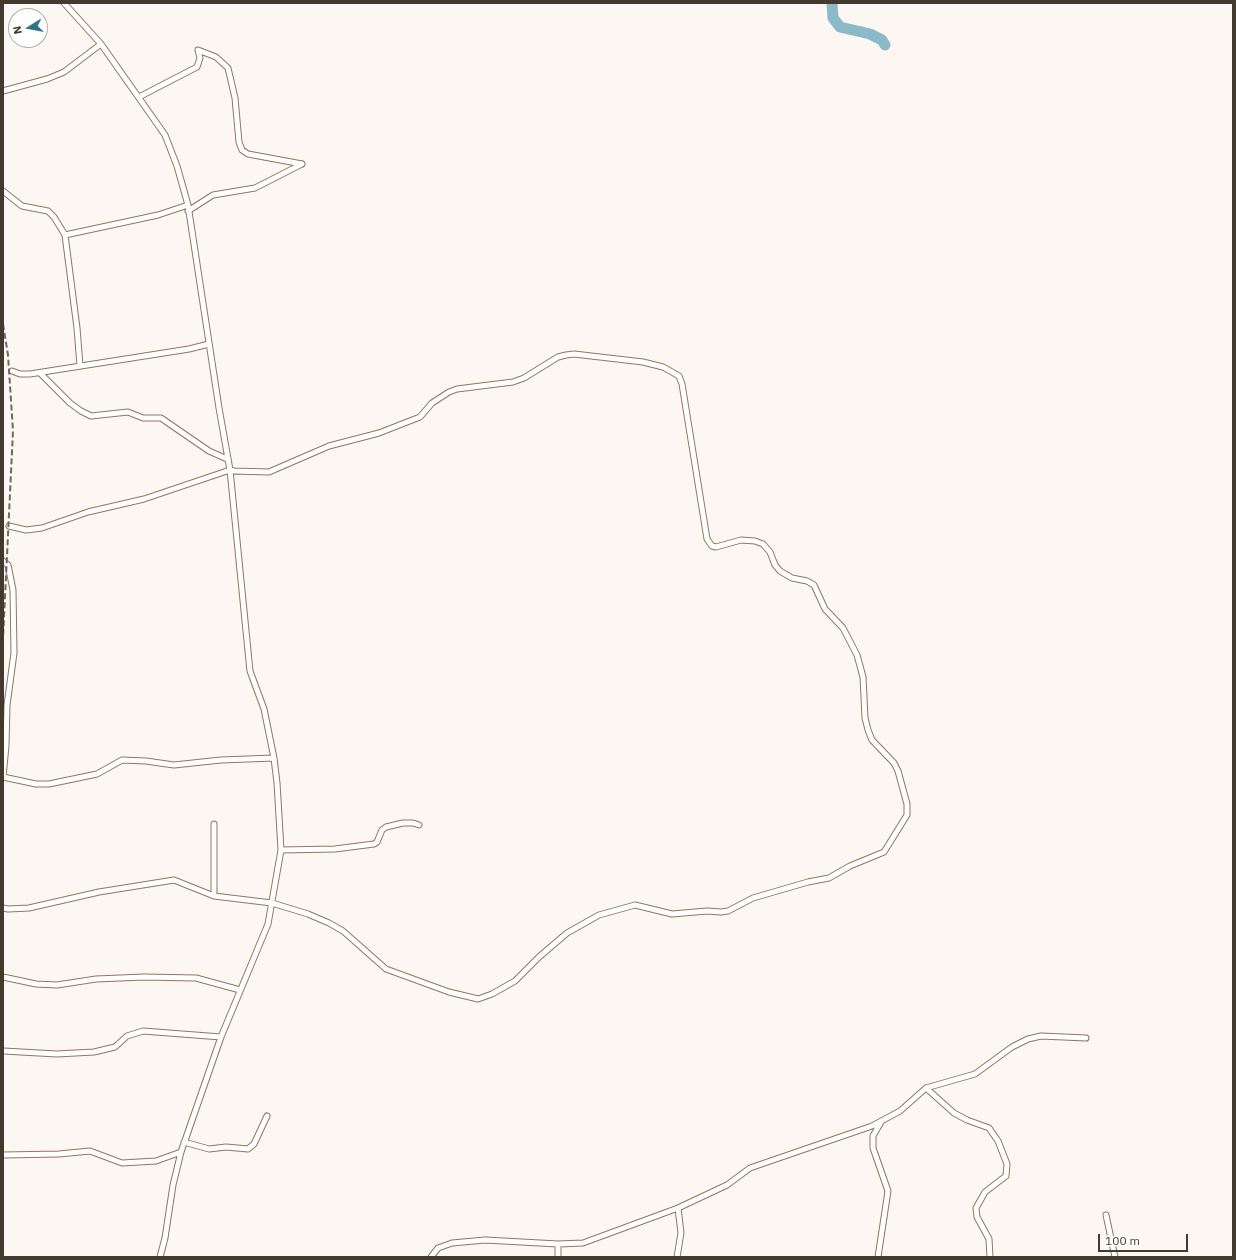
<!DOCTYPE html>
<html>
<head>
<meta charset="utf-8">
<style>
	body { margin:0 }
	#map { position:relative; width:1236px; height:1260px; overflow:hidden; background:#fcf7f2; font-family:"IBM Plex Sans",sans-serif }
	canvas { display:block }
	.frame { position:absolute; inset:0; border:4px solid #423a2f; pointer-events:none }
	.north { position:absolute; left:8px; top:8px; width:40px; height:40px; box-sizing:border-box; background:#fff; border:1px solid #b3b0ac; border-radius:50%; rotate:259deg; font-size:11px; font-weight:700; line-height:16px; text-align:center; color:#423a2f }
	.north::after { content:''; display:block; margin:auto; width:14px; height:18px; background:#327386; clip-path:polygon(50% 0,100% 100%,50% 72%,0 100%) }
	.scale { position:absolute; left:1098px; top:1234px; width:90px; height:18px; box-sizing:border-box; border:2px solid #423a2f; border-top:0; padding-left:5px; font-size:12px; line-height:14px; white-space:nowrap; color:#423a2f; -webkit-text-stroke:3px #fff; paint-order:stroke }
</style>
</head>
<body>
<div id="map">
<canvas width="1236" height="1260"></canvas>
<div class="frame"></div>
<div class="north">N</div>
<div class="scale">100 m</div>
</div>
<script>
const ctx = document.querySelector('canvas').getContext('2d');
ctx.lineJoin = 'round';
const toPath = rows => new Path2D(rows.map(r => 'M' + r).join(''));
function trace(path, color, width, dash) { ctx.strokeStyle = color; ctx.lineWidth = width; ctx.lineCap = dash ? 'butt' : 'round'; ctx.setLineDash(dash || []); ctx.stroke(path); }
const river = toPath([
	[832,3,833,18,840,27,870,34,882,40,885,45]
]);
const minor = toPath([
	[64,3,101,44,165,135,177,166,188,205,219,408,230,470,250,671,264,709,274,758,277,783,281,850,268,924,221,1037,181,1152,173,1185,165,1238,160,1257],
	[198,50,216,57,228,68,235,98,239,142,242,150,248,154,302,164],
	[3,91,47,79,64,72,101,44],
	[139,97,197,67,200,58,198,50],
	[3,191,22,206,48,211,54,217,65,235,77,328,80,366],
	[188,211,213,195,255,188,302,164],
	[65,235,158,215,188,205],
	[12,371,20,374,30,374,189,349,209,344],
	[40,373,70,403,81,411,91,416,128,412,143,418,161,418,209,451,227,459],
	[3,561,8,565,13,590,14,653,7,705,6,746,3,777],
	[3,777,36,784,49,784,97,774,122,760,146,761,174,765,221,760,274,758],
	[214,824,214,896],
	[281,850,335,849,374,844,377,842,382,830,386,827,403,823,413,823,419,825],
	[3,908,8,909,29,908,99,892,174,880,214,896,272,903,308,914,329,923,343,931,386,969,449,992,478,999,492,994,515,981,539,957,567,933,599,915,635,905,672,914,707,911,721,912,728,911,753,898,808,882,829,878,850,866,884,852,907,815,907,804,898,771,894,763,872,740,868,730,865,718,863,677,857,655,843,628,825,609,814,585,807,581,792,578,780,571,775,565,770,552,763,544,755,541,741,540,716,547,712,546,707,539,682,384,679,376,663,367,643,362,574,354,566,355,558,357,524,378,513,382,457,389,449,392,432,403,420,417,379,433,329,446,269,472,234,471,230,470,144,499,88,512,42,528,26,530,9,526],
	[3,977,36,984,57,985,96,979,144,977,196,978,240,990],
	[3,1051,57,1054,94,1052,115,1047,127,1036,143,1031,221,1037],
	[926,1088,954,1113,967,1120,989,1128,998,1141,1007,1164,1006,1176,985,1192,976,1208,977,1217,989,1239,990,1257],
	[184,1142,209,1149,226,1147,248,1149,254,1144,267,1116],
	[3,1155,59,1154,90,1151,122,1163,156,1161,181,1152],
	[1106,1215,1115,1257],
	[558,1244,558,1257],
	[431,1257,438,1248,452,1243,485,1240,558,1244,583,1243,678,1208,727,1185,750,1168,872,1126,900,1111,926,1088,975,1074,1012,1047,1028,1039,1041,1036,1086,1038],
	[677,1257,681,1233,678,1208],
	[878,1257,888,1191,873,1148,873,1136,881,1122]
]);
const rail = toPath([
	[3,324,8,355,13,431,3,639]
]);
trace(river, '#8cb9c8', 11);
trace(minor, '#8b785f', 7);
trace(minor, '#fff', 5);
trace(rail, '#70685f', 2, [6, 3]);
</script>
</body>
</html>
